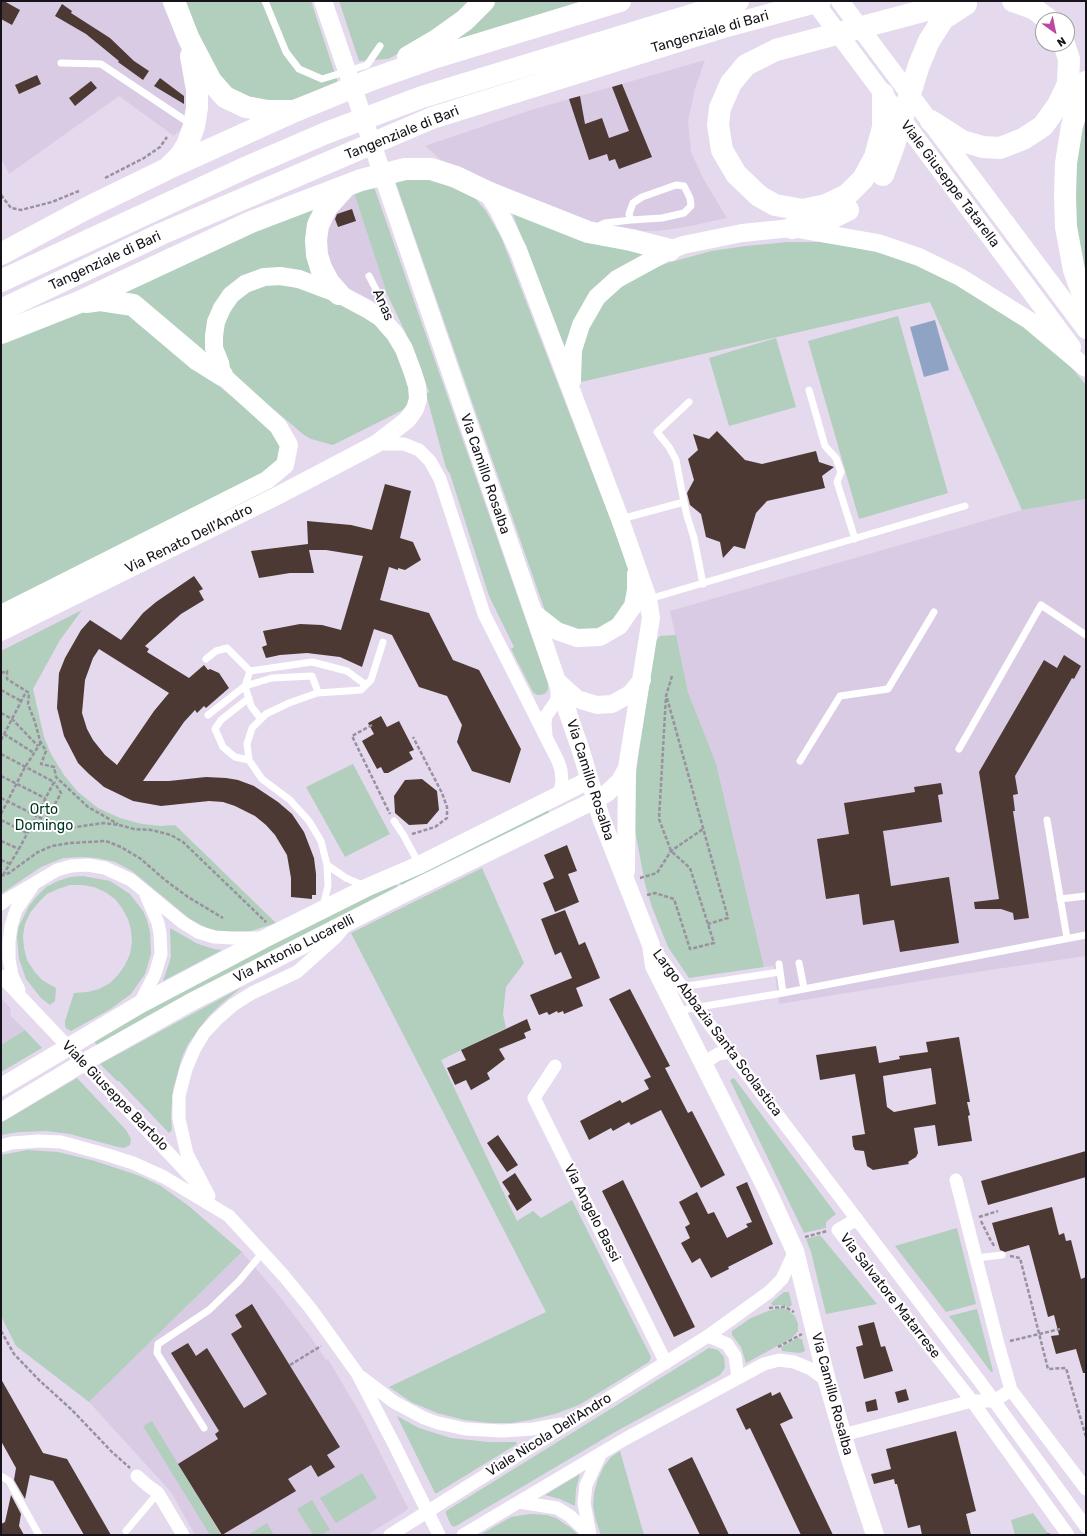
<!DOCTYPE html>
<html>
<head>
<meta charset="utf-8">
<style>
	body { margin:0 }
	#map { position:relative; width:1087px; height:1536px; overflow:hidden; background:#e5d9ed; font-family:Rubik,sans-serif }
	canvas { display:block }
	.frame { position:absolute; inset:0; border:2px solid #17131a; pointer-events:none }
	.north { position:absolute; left:1035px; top:12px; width:40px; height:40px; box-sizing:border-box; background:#fff; border:1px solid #a2a1a3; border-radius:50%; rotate:147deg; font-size:11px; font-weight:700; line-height:16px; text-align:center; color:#17131a }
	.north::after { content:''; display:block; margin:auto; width:14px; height:18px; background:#bc48a1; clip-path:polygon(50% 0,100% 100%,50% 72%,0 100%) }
</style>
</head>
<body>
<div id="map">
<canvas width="1087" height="1536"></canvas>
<div class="frame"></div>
<div class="north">N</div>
</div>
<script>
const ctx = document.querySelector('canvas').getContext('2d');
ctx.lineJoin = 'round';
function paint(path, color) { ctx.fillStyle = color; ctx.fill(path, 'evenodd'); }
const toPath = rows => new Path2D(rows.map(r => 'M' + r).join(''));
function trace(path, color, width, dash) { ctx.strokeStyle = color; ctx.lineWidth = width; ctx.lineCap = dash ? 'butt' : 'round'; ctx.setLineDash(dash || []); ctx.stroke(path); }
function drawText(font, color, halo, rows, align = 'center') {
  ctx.font = font + ' Rubik,sans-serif'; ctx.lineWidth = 4; ctx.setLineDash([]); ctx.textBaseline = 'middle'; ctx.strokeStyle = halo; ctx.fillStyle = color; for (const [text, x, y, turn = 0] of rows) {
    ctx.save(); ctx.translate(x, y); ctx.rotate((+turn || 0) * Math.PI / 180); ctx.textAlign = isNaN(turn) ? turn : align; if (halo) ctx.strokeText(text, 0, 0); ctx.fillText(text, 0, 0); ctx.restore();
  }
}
const built = toPath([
	[1,1,161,1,179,43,189,82,187,123,174,136,119,96,9,174,1,159],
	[705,60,695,89,688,121,691,152,704,180,727,218,681,228,656,231,631,231,604,227,551,207,441,160,425,146,531,110],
	[354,193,387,294,373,301,350,289,342,283,327,258,326,236,335,211],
	[1086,499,1086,956,976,972,779,1004,774,966,764,967,716,763,688,692,670,611,1022,510],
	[1,998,11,1009,10,1015,25,1030,1,1045],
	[242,1252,280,1297,310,1336,326,1360,328,1359,361,1415,408,1508,407,1510,367,1535,195,1535,171,1492,89,1402]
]);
const green = toPath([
	[184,1,311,1,338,83,283,103,259,105,219,82],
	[339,1,476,1,428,38,388,59,359,61],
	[493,1,586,1,442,46],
	[1086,105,1086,290,1082,279,1071,179],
	[394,178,439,179,475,198,486,211,501,237,627,562,631,576,626,609,603,629,571,631,545,611],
	[373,184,548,683,548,689,546,693,541,695,537,695,533,692,511,649,514,647,489,596,450,474,446,468,426,394,429,392,411,344,387,294,354,193],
	[324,200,318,277,231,286,211,363,113,292],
	[511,210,650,252,623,269,566,350],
	[788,242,822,242,851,247,885,254,922,265,1019,319,1071,367,1086,385,1086,499,1022,510,930,302,581,382,578,371,581,344,605,296,642,272,668,263,711,251,746,246],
	[287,283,352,308,376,323,392,343,403,369,410,393,411,406,333,445,311,439,304,435,239,380,231,371,222,354,223,325,236,300,255,287],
	[100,305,132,313,269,428,281,446,282,455,272,470,1,605,1,342],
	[898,316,948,493,859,519,808,341],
	[776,338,796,407,729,426,709,358],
	[82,610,60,640,33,689,44,737,51,754,64,775,78,792,98,808,120,818,142,824,160,826,175,825,276,923,248,932,227,933,207,928,190,919,132,871,115,862,97,858,81,857,63,858,41,867,1,894,1,651],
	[676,635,688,692,716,763,764,967,689,978,668,947,652,907,645,884,635,830,635,784,639,749,656,641,660,636],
	[353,764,390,834,345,857,306,787],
	[548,809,549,813,402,887,399,881],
	[482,868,524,963,506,987,503,1014,506,1028,441,1060,517,1221,533,1211,541,1218,572,1200,651,1357,649,1362,579,1405,555,1414,530,1420,512,1423,490,1423,464,1420,437,1413,411,1402,389,1387,546,1312,351,933],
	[83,876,110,881,130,894,143,911,147,920,150,932,151,954,145,974,131,994,109,1010,71,1031,67,1029,65,1026,65,1021,74,993,88,992,99,989,110,983,118,975,125,965,130,954,132,942,131,930,128,919,122,908,115,899,105,892,94,887,82,885,70,885,58,889,47,894,38,903,30,913,25,924,23,936,24,948,27,960,34,971,42,980,56,988,55,1001,50,1005,41,998,26,979,19,959,17,937,19,926,29,906,37,896,46,887,58,881,70,877],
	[395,882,399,889,97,1046,93,1039,153,1005],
	[170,928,198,944,214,949,222,950,163,981,171,957],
	[242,987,220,1005,208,1017,188,1044,182,1057,173,1090,171,1115,172,1130,169,1133,119,1081,117,1081,100,1064],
	[25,1030,42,1048,1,1072,1,1045],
	[77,1078,126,1130,131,1139,130,1145,124,1148,118,1147,70,1134,46,1131,19,1132,1,1135,1,1123],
	[734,1078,836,1214,826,1222,826,1228,804,1233,730,1080],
	[27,1150,58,1152,95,1161,140,1176,161,1186,190,1207,242,1252,89,1402,16,1346,1,1316,1,1155],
	[957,1228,976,1304,946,1312,895,1246],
	[820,1235,877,1304,826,1314,811,1252,806,1239],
	[784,1292,789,1292,792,1305,789,1307,780,1305,773,1306,771,1303],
	[780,1308,788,1310,795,1316,798,1324,798,1331,792,1338,746,1363,741,1347,732,1335,732,1331,751,1318,768,1311],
	[977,1309,993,1371,991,1372,949,1316],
	[798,1338,802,1339,805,1351,800,1353,782,1351,781,1347],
	[709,1348,718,1350,724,1357,725,1368,720,1375,615,1432,456,1526,454,1527,451,1525,446,1514,446,1511],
	[397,1416,419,1428,451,1438,488,1442,516,1442,517,1444,437,1493,435,1493],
	[152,1421,221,1535,210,1535,143,1426],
	[620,1451,644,1535,601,1535,596,1521,593,1506,594,1493,598,1479,604,1466,611,1457],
	[362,1473,377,1498,336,1523,320,1498],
	[580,1474,576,1489,575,1506,560,1499,545,1495],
	[312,1500,330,1530,321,1535,313,1535,297,1509],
	[1033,1513,1049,1535,1015,1535,1011,1520],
	[530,1514,547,1515,556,1518,571,1528,578,1535,480,1535,511,1517],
	[267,1523,274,1535,248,1535]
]);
const water = toPath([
	[935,320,949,370,924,377,910,327]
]);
const building = toPath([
	[1,1,4,1,20,10,12,25,1,19],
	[62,4,72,11,71,13,110,38,134,61,149,71,143,80,118,62,119,61,86,34,55,16],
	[37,75,41,84,19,94,15,85],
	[160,78,184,96,184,104,154,86],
	[91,81,97,88,75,106,69,98],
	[622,84,652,157,619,169,615,159,609,161,607,154,589,160,569,99,580,96,585,124,602,118,609,138,629,131,612,87],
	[352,209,356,221,338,227,335,219,337,214],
	[717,431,745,460,762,464,816,451,819,462,834,467,822,476,825,488,767,501,756,513,745,549,734,546,723,558,720,542,706,537,701,514,690,505,687,493,694,480,688,459,698,450,693,434,709,439],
	[385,484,411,491,400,538,413,542,421,560,405,570,398,568,398,570,389,567,380,600,429,613,453,660,479,670,521,749,510,783,472,771,457,742,462,725,447,696,419,687,392,635,374,629,362,667,340,657,307,653,280,655,266,658,262,647,267,645,263,631,300,624,322,625,341,630,363,556,326,550,309,550,314,573,290,573,259,578,251,551,308,544,307,521,351,525,372,530],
	[194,576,203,589,199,591,204,600,181,614,145,646,149,649,147,652,189,678,204,665,208,670,210,669,219,673,229,688,206,708,204,706,197,713,195,710,184,722,143,781,169,781,206,777,226,778,238,780,254,786,278,802,292,814,304,832,314,858,316,874,316,895,312,895,312,899,291,897,291,878,287,855,275,835,266,825,255,816,235,806,223,802,209,801,161,806,133,801,104,787,89,774,78,763,64,736,57,708,59,673,65,658,81,630,90,620,121,640,143,613,156,602],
	[99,649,169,693,154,711,117,765,105,755,93,740,87,729,82,713,85,680,93,658],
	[1064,655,1081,666,1074,679,1072,678,1015,776,1018,794,1013,795,1015,811,1013,811,1029,918,1014,920,1013,913,1001,909,975,909,974,902,999,899,979,772,1044,660,1057,668],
	[381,716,387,727,399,721,414,750,409,752,413,759,388,773,384,773,381,767,377,769,362,741,374,734,368,723],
	[422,779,437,791,439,810,427,824,409,825,395,813,394,796,405,780],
	[941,783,943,794,938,795,942,822,883,831,891,886,949,877,959,943,900,952,894,920,863,925,859,894,826,899,817,839,849,834,844,803,915,792,914,787],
	[567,845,577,871,568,874,579,902,555,912,543,883,554,878,544,855],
	[565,910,579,945,585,942,600,978,576,988,583,1006,564,1014,563,1011,558,1013,557,1011,549,1015,547,1012,539,1015,530,995,572,978,561,952,555,955,541,919],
	[630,989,670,1066,665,1068,688,1113,692,1111,725,1175,701,1188,661,1110,631,1125,629,1122,613,1131,611,1128,589,1140,580,1121,620,1100,622,1103,649,1089,644,1080,651,1077,609,999],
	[527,1019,531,1030,524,1033,526,1038,499,1049,505,1059,487,1073,490,1079,471,1090,466,1080,455,1085,447,1068,466,1060,461,1050],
	[959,1037,970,1102,967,1102,970,1115,968,1116,972,1141,938,1146,935,1125,914,1128,918,1153,916,1157,908,1162,909,1164,873,1170,867,1166,864,1151,855,1150,853,1146,852,1136,865,1134,855,1074,820,1080,816,1055,876,1046,879,1063,900,1059,899,1056,928,1052,926,1042],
	[931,1068,936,1104,894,1112,887,1107,883,1076],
	[498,1135,518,1165,507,1172,487,1143],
	[1086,1151,1086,1177,988,1205,981,1181],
	[515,1173,532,1200,517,1211,508,1196,510,1194,502,1182],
	[623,1180,695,1327,674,1337,602,1191],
	[747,1182,773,1244,728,1267,729,1269,711,1278,700,1258,692,1263,681,1243,690,1238,685,1227,690,1224,679,1202,697,1192,708,1214,714,1212,727,1238,748,1227,746,1224,752,1222,736,1187],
	[1052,1207,1059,1235,1064,1233,1066,1241,1071,1240,1081,1279,1086,1277,1086,1373,1083,1373,1076,1349,1056,1354,1051,1336,1059,1335,1054,1315,1048,1317,1029,1245,1005,1252,1000,1250,992,1223],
	[252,1304,340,1447,327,1455,335,1467,318,1477,311,1465,288,1479,296,1491,222,1535,178,1464,218,1439,215,1434,219,1431,171,1353,188,1343,196,1356,207,1348,244,1408,267,1394,231,1334,242,1327,235,1315],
	[874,1322,881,1347,885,1346,893,1371,864,1379,856,1347,863,1345,858,1326],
	[1,1379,43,1453,67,1459,111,1535,84,1535,53,1481,30,1475,25,1499,14,1480,16,1468,1,1441],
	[906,1389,909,1400,898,1403,895,1392],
	[771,1392,772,1396,780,1392,793,1418,780,1424,833,1535,801,1535,750,1428,746,1430,736,1409],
	[876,1399,878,1410,867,1412,865,1402],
	[956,1431,976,1511,966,1514,971,1535,922,1535,920,1525,908,1528,897,1484,895,1484,894,1479,874,1484,871,1474,891,1469,886,1449],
	[692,1457,729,1535,700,1535,668,1469],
	[11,1495,21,1514,19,1526,24,1535,1,1535,1,1524,5,1522]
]);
const path = toPath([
	[105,178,144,158,160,147,167,137],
	[1,195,11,208,21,210,52,202,79,191],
	[1,673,7,671,7,679,29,693,28,704,35,722,40,741,46,751,41,764,54,767,56,777,88,807,118,824],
	[1,690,21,701],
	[667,698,728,918,708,924],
	[1,713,12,719,38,746],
	[372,725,352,736,390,814],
	[4,734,34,753],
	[1,740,26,692],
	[1,754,54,782,19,849,3,875],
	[1,776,45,798],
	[1,798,63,829,103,823,119,825,134,829,151,830,171,835,183,842,266,922],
	[1,814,25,767,40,744,40,741],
	[1,820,27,833],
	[46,820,61,793,54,782],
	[412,834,435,827,447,818,447,807,442,793,413,737],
	[1,841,19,849],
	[1,860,10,864],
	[1,876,9,873,38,852,52,846,70,843,106,841,121,847,141,859,165,880,188,897,223,918],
	[640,878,657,873,671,851,703,829],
	[647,895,655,893,674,899,690,949,714,943,690,868,671,851,659,819,666,696,672,676],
	[979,1217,998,1211],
	[981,1221,991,1241,995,1247],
	[805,1237,827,1231],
	[1010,1256,1020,1258,1048,1369,1066,1368,1086,1437],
	[769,1308,785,1307,794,1312],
	[1,1331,14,1354,39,1380,72,1410,112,1452,130,1468],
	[1010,1341,1060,1329],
	[778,1347,802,1334],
	[290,1365,321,1346],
	[1046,1535,1052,1534]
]);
const lane = toPath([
	[265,1,286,52,299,69,322,79,367,65,380,46],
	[61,63,101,64,192,125],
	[595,228,605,223,631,220,629,214,633,203,642,197,676,185,684,186,690,198,691,206,684,213,662,218,631,220],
	[369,276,387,311,390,321],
	[809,390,825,446,836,458,841,472,837,482,855,539],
	[684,502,687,516,694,538,703,584],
	[621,519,684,502,676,460,669,447,657,432,689,402],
	[649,599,965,506],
	[206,659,216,651,227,648,250,671],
	[249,698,221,720,215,729,223,747,235,757,249,760],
	[208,715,245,686,272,678,312,676,318,692],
	[261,719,251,706,245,686,250,671,312,662,347,671,366,685],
	[959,749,1041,605,1086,635],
	[800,761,840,696,888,689,934,612],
	[1047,820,1067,938],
	[394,821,404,836,419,864],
	[327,865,346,878,365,886],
	[1060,899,1086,896],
	[323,906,328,886,327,865,321,841,309,821,290,800,262,779,249,760,247,744,252,728,266,714,289,703,317,693,361,690,371,680,383,642],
	[799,963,804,988],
	[779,964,783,993],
	[681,989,682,987,694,985,780,972],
	[679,1015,687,1009,783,993,1086,935],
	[976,1258,1002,1255],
	[204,1428,157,1353,158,1344,209,1310,239,1281,263,1252],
	[1,1476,9,1481,39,1535],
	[126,1531,158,1493]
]);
const street = toPath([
	[376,444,404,444,419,450,430,461,440,479,484,614,558,761,561,770,562,782,559,794],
	[546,735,545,723,546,716,557,700,557,686],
	[1,904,6,900,57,870,71,866,88,865,105,868,131,880,182,922,198,932,214,937,232,938,265,938],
	[651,945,730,1052,978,1379,1086,1527],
	[1,976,197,1183],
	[19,990,12,976,9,959,9,942,11,926,16,910,32,887],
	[139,1005,155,974,161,954,160,933,158,923,146,895],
	[704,1063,718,1054,730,1052],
	[555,1066,534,1098,666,1363],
	[1,1146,12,1143,39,1141,61,1142,108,1155,133,1163,164,1177,229,1216,284,1276,311,1309,357,1373,395,1446,439,1535],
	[956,1180,998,1344,1011,1390,1086,1489],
	[209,1196,187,1154,179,1119,179,1096,186,1069,194,1050,204,1033,217,1019,233,1005,252,993,297,972,335,938,345,926],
	[857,1219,838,1230,972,1401,1068,1535],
	[708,1336,727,1344,735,1356,738,1378],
	[361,1377,394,1402,424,1418,438,1423,465,1429,502,1431,533,1429,561,1424],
	[843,1435,972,1401,994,1401,1011,1390],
	[137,1476,147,1485,158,1493,183,1535],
	[519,1502,557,1508,570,1516,589,1534],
	[390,1535,708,1336,769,1292,782,1279,795,1251],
	[463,1535,625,1439,764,1364,779,1360,794,1362,811,1369,827,1381],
	[590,1535,584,1503,586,1485,601,1453]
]);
const secondary = toPath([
	[323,1,581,751,601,818,651,945,654,966,769,1194,795,1251,827,1381,848,1453,875,1535],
	[814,1,1072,347],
	[840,1,1086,330],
	[487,192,499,211,518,250,620,519,648,599,651,618,627,768,626,871],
	[572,381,573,350,581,325,597,297,617,279,670,250,683,245,742,233,792,228,878,243,919,257,960,277,1030,321,1086,368],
	[534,613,557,631,577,638,600,637,619,626,633,606,636,590,636,574],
	[1,614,267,480,285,465,289,445,278,426,222,375,220,363,214,348,214,336,216,322,222,308,231,295,245,284,264,277,280,276,299,279,339,294,367,309,381,318,395,334,404,349,413,373,417,386,418,399,415,409,407,420,376,444,277,496,1,632],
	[558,682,577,699,597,705,612,704,630,694,642,680],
	[1,1087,139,1005,266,938,368,887,419,865,589,780],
	[1,1112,79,1065,191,1002,403,894,595,800,607,793,620,781,627,768]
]);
const highway = toPath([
	[174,1,188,37,211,81,225,97,246,107,268,111,290,111],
	[1013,1,1033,8,1049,20],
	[408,57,437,40,465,20,484,1],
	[1086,82,1072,126,1066,163,1065,196,1066,227,1074,270,1086,303],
	[883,94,883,127,875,157,863,179,847,195,826,205,803,210,775,205,759,196,736,174,722,150,718,125,720,108,731,83,746,65,776,50,960,1],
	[931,121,962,141,983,147,1000,148,1023,139,1043,126,1058,105,1068,84,1069,59,1064,44],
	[170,166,181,155,188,143,194,126,197,108,197,90,191,56],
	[883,175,894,145,919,65,929,41,943,19,966,4],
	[792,228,815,224,834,217,848,210],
	[1,254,87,208,169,168,295,111,373,79,430,59,620,1],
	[1,281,247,167,326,133,422,97,738,1],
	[339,294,329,283,321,268,317,255,316,240,318,225,327,207,345,187],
	[86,302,100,300,133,305,198,360,222,375],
	[1,310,161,234,432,118,720,28,820,1],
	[1,333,77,303,251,222,361,180,405,169,431,169,456,177,487,192,588,232,631,240,670,250]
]);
const streetNames = [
	["Tangenziale di Bari",710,32,-16],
	["Tangenziale di Bari",402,133,-22],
	["Viale Giuseppe Tatarella",950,184,53],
	["Tangenziale di Bari",105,261,-25],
	["Anas",383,305,66],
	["Via Camillo Rosalba",485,474,71],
	["Via Renato Dell'Andro",189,539,-26],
	["Via Camillo Rosalba",590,780,72],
	["Via Antonio Lucarelli",294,949,-27],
	["Largo Abbazia Santa Scolastica",717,1033,53],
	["Viale Giuseppe Bartolo",115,1096,46],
	["Via Angelo Bassi",592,1213,63],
	["Via Salvatore Matarrese",890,1296,52],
	["Via Camillo Rosalba",832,1394,75],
	["Viale Nicola Dell'Andro",549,1435,-32]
];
const parkNames = [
	["Orto",44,810],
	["Domingo",44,826]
];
paint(built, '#dacbe5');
paint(green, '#b2cebd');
paint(water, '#8fa4c5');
paint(building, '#4c3934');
trace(path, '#9990a0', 2.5, [4, 2]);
trace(lane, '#fff', 7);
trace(street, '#fff', 13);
trace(secondary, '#fff', 18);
trace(highway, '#fff', 22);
drawText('14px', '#17131a', '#fff', streetNames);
drawText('14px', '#00351f', '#fff', parkNames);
</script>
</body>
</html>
